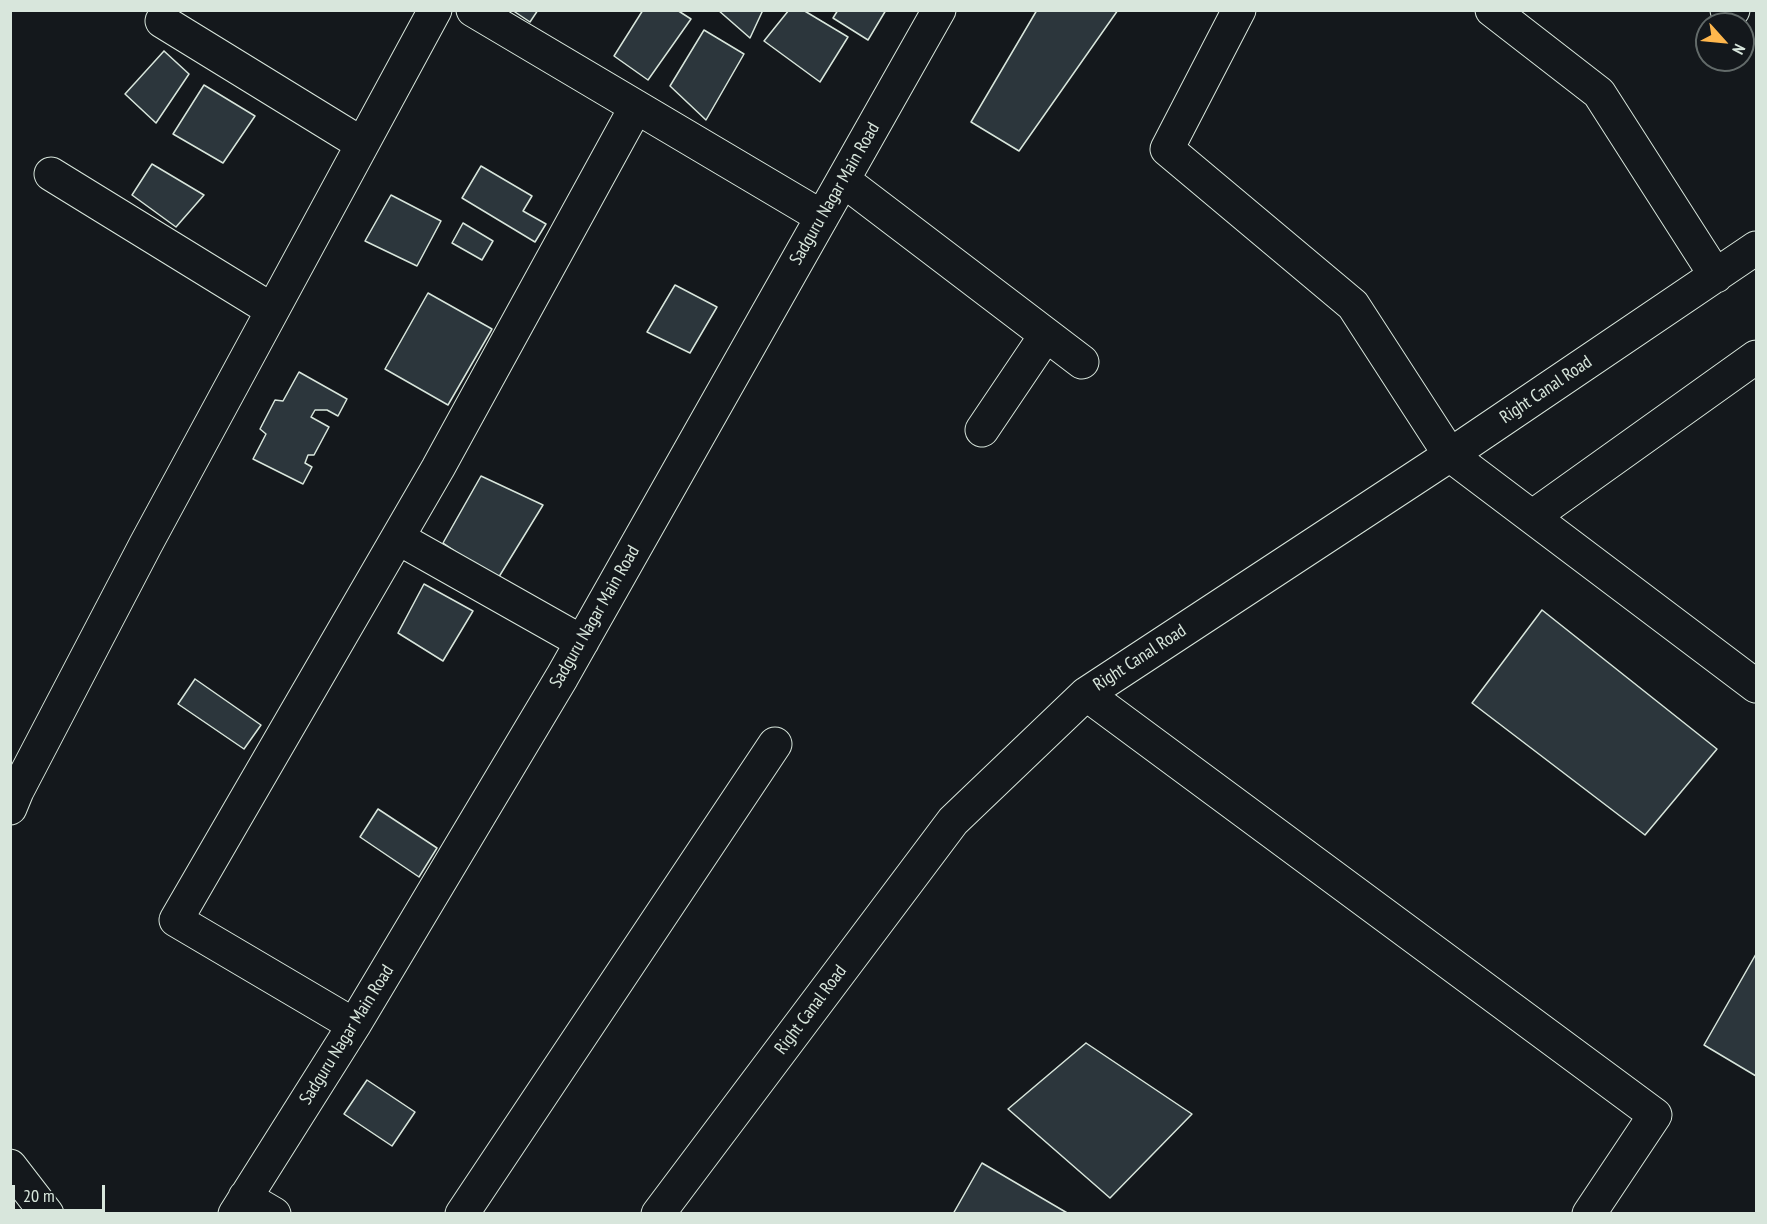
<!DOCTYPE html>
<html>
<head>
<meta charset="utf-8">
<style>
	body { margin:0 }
	#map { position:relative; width:1767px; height:1224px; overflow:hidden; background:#14181c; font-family:"PT Sans Narrow",sans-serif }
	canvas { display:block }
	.frame { position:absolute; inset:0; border:12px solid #d8e6dc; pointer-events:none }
	.north { position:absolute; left:1695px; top:12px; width:60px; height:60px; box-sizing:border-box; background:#14181c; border:2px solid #626a69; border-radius:50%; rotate:117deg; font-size:16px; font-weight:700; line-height:24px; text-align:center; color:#d8e6dc }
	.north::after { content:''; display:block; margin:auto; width:21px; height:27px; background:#ffb74d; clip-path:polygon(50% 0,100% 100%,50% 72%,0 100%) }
	.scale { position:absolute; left:12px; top:1185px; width:93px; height:27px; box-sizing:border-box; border:3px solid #d8e6dc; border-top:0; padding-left:8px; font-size:18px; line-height:21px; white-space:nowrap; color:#d8e6dc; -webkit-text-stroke:4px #14181c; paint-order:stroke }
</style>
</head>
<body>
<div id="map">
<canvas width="1767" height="1224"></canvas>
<div class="frame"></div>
<div class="north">N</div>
<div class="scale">20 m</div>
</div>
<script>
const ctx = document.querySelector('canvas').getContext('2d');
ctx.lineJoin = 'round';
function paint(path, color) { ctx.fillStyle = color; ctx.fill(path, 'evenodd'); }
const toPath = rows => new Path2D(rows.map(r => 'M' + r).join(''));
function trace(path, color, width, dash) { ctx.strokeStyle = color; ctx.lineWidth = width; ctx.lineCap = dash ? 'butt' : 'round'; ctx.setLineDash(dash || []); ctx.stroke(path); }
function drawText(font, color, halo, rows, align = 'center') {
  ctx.font = font + ' "PT Sans Narrow",sans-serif'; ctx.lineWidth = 4.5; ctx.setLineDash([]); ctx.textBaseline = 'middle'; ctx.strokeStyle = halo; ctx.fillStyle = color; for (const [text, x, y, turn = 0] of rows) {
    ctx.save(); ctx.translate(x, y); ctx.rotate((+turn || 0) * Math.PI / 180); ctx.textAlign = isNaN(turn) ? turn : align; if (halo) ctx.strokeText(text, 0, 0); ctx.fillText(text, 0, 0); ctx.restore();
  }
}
const building = toPath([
	[512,10,538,10,530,22,512,10],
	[643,10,677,10,691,19,648,80,614,56,643,10],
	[718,10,763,10,750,38,718,10],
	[789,10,803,10,848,37,820,82,764,41,789,10],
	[838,10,886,10,868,40,833,18,838,10],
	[1037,10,1118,10,1019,151,971,122,1037,10],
	[704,30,744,54,706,120,670,86,704,30],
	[164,51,189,74,156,123,125,94,164,51],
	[204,85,255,116,223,163,173,134,204,85],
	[152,164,204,195,176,227,132,195,152,164],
	[481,166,532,196,523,211,546,224,535,242,462,198,481,166],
	[391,195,441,221,417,266,365,241,391,195],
	[463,223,493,241,482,260,452,243,463,223],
	[675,285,717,307,690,353,647,332,675,285],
	[428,293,492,329,448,405,385,369,428,293],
	[299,372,347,399,338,416,327,410,315,410,311,417,329,427,314,455,308,455,305,463,312,467,303,484,253,459,266,434,260,429,275,400,283,401,299,372],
	[481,476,543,505,497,580,443,543,481,476],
	[424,584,473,611,443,661,398,633,424,584],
	[1542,610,1717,749,1645,835,1472,703,1542,610],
	[195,679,261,725,244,749,178,704,195,679],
	[378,809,437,848,419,877,360,837,378,809],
	[1756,954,1756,1076,1704,1045,1756,954],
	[1086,1043,1192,1114,1110,1198,1008,1109,1086,1043],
	[367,1080,415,1112,392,1146,344,1114,367,1080],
	[982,1163,1069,1214,953,1214,982,1163]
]);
const minor = toPath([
	[473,10,822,217],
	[1239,10,1167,149,1353,305,1450,455,1756,686],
	[1492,10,1599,93,1716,276],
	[1727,10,1729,13,1733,10],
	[162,21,362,144],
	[51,174,272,310],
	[843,180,1082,362],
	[982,430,1046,335],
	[1532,517,1756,357],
	[398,538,582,642],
	[1086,694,1655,1115,1589,1214],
	[10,808,17,791,146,544,435,10],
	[354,1025,176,920,438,468,636,107],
	[10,1166,47,1214],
	[245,1197,274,1214],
	[235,1214,354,1025,562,677,939,10],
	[462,1214,775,744],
	[658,1214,953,821,1086,694,1450,455,1756,248]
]);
const streetNames = [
	["Sadguru Nagar Main Road",835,194,-60],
	["Right Canal Road",1546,390,-34],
	["Sadguru Nagar Main Road",595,617,-60],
	["Right Canal Road",1140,658,-33],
	["Right Canal Road",811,1010,-53],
	["Sadguru Nagar Main Road",347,1035,-58]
];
paint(building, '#2c363c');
trace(building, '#d8e6dc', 1.5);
trace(minor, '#d8e6dc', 35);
trace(minor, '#14181c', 33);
drawText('18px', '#d8e6dc', '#14181c', streetNames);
</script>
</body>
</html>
